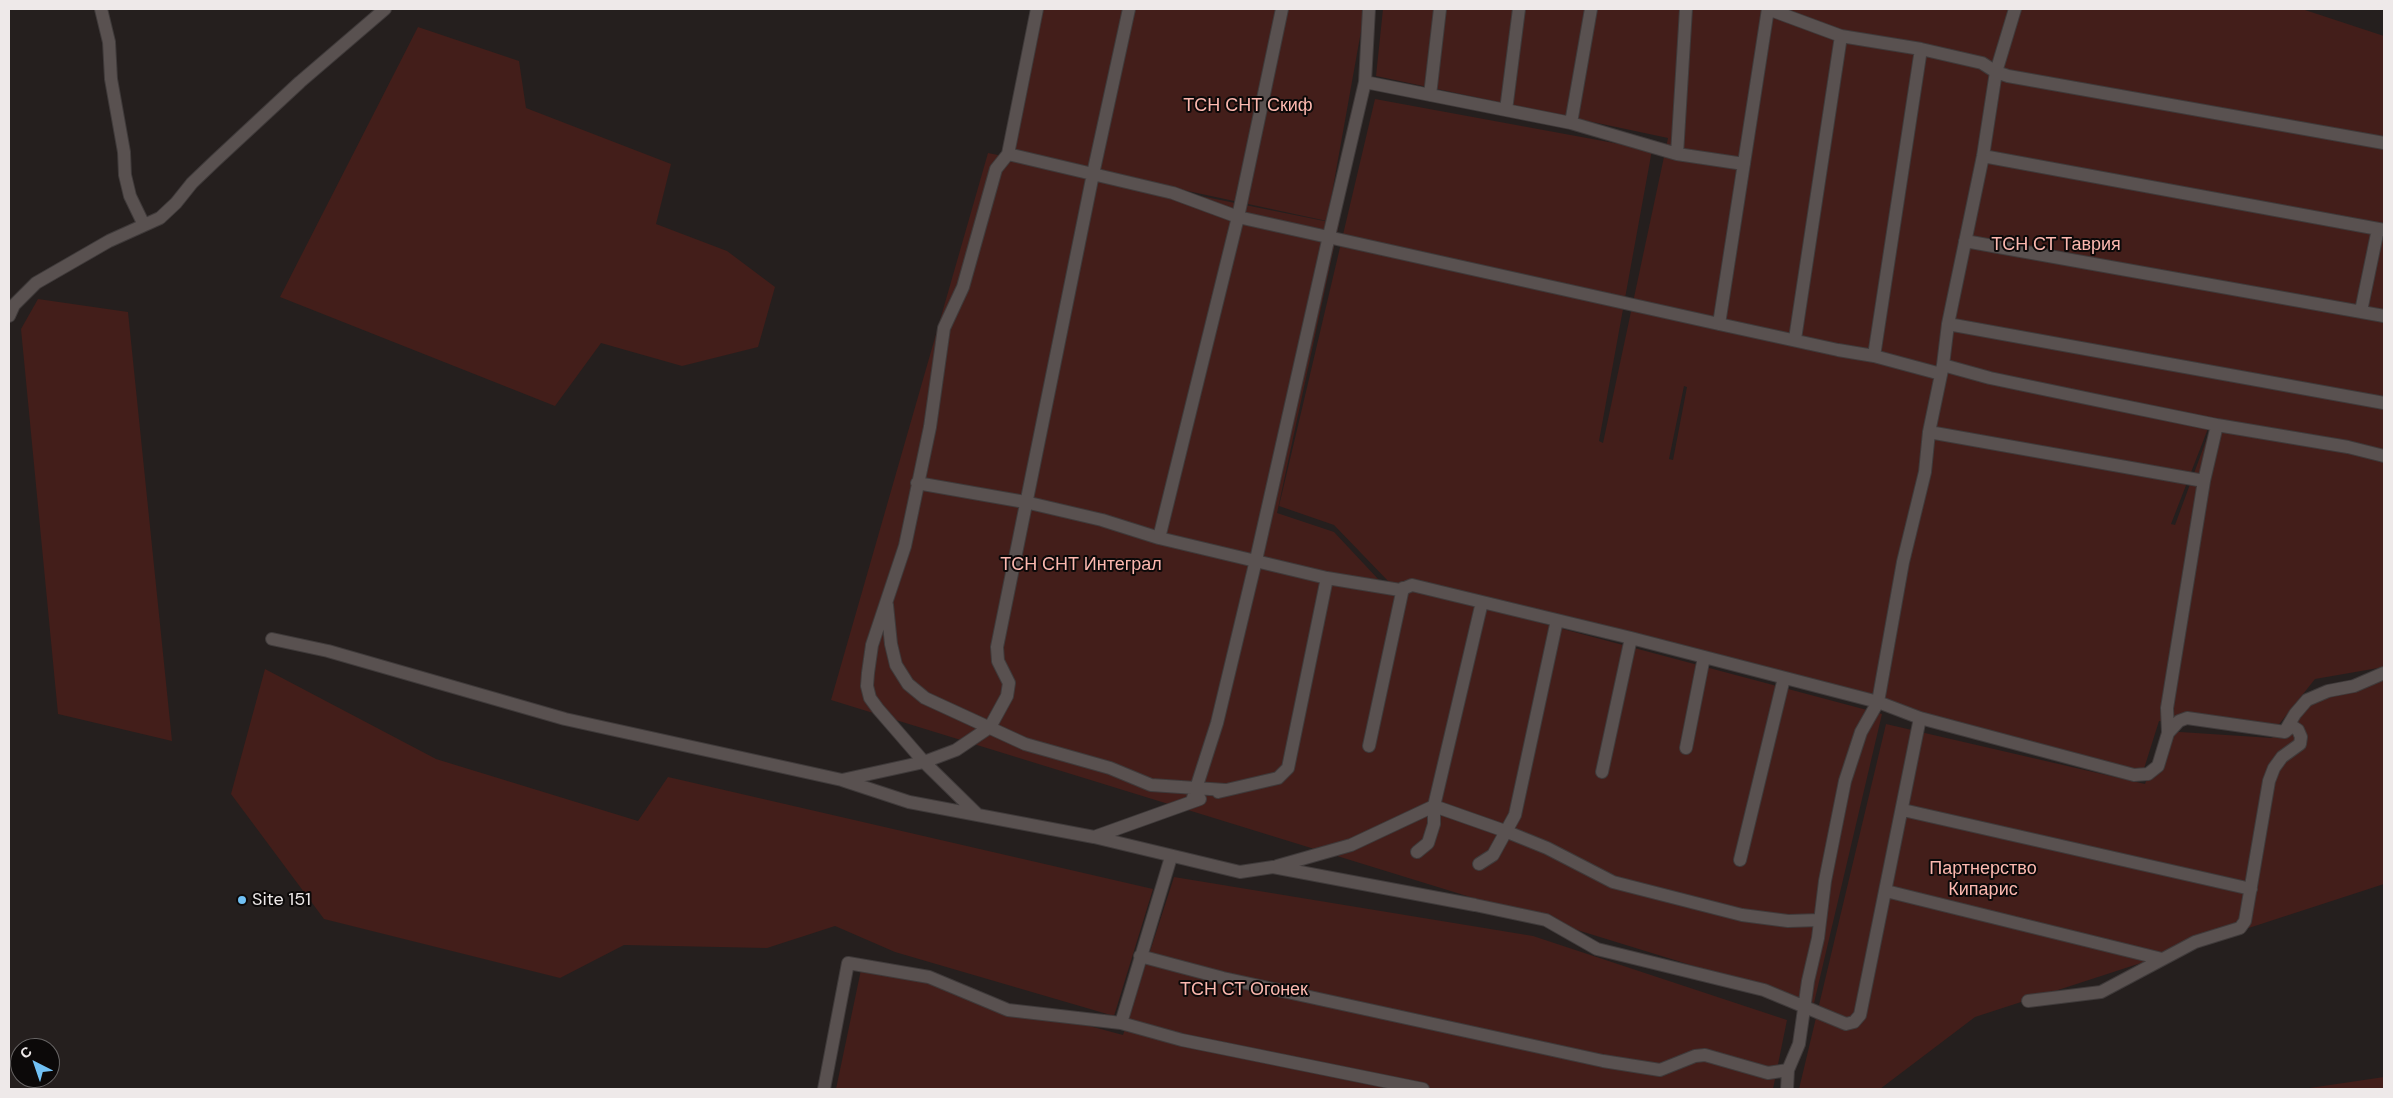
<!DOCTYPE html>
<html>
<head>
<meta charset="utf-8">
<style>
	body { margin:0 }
	#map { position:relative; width:2393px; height:1098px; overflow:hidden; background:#251f1e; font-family:"DM Sans",sans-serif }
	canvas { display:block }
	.frame { position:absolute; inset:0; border:10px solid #eee9e9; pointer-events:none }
	.north { position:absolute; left:10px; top:1038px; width:50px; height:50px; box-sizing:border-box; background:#0c0909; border:1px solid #666363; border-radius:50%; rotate:319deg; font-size:14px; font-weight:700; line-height:20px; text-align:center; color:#eee9e9 }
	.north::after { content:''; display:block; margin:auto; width:18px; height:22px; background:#71c1f5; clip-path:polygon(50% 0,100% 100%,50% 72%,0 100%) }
</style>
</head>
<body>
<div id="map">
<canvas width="2393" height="1098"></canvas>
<div class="frame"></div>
<div class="north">С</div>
</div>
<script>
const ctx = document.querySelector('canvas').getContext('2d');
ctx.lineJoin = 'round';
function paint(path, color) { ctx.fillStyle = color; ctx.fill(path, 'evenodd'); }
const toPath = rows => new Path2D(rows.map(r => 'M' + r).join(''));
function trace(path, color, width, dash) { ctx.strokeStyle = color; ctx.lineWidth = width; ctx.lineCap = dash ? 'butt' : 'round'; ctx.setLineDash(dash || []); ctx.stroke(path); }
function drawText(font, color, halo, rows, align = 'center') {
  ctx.font = font + ' "DM Sans",sans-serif'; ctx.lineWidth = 4; ctx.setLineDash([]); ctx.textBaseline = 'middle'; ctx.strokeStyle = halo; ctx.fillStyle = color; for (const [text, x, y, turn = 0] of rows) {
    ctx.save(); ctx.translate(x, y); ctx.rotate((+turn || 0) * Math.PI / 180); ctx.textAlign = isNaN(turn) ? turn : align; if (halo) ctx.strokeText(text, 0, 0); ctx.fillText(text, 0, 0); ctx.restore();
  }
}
const green = toPath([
	[1032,9,1365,9,1327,221,1002,151],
	[1383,9,2302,9,2384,36,2384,667,2315,679,2276,728,2159,721,2142,775,1389,582,1334,525,1279,506,1375,99,1652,150,1599,441,1603,443,1668,138,1376,76],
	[1684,386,1687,387,1673,460,1669,459],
	[2209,426,2211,427,2175,525,2171,524],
	[418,27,519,61,526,108,671,164,656,224,727,251,775,287,758,347,682,366,601,343,555,406,280,297],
	[988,153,1339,224,1277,513,1334,532,1379,580,1882,714,1814,1003,831,700],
	[38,299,128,312,172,741,58,714,21,329],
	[265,669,436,759,638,821,668,777,1153,889,1114,1016,895,952,835,926,767,948,624,945,560,978,324,919,231,794],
	[2384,676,2384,884,1975,1017,1880,1089,1799,1089,1886,724,2145,784,2165,731,2272,738,2318,689],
	[1174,877,1533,936,1787,1020,1773,1089,836,1089,862,965,1123,1035],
	[2384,1077,2384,1089,2303,1089]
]);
const street = toPath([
	[101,9,109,42,111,79,124,152,125,175,130,196,144,225],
	[1768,9,1841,36,1921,49,1982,63,1996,72,2008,76,2384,143],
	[1365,82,1571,123,1677,154,1744,164],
	[1430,95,1440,9],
	[1506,110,1519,9],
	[1571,123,1591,9],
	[1008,154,1173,193,1238,217,1719,324,1838,350,1874,356,1941,374],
	[1677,154,1686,9],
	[1983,156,2384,230],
	[1965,241,2384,316],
	[2361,311,2378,229],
	[9,316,14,305,36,283,109,241,160,218,176,203,192,183,215,161,300,82,385,9],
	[1719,324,1768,9],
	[1948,324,2384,403],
	[1795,339,1841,36],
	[1874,356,1921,49],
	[1943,365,1990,378,2100,401,2217,425,2348,447,2384,456],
	[1929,432,2204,481],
	[917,483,1025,502,1102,520,1159,538,1327,578,1400,590,1412,585,1631,638,1878,702,1920,718,2134,775,2148,774,2158,766,2168,733,2179,721,2187,718,2285,732,2292,726,2298,730,2301,737,2300,744,2282,757,2274,768,2269,781,2245,921,2240,928,2195,942,2101,992,2028,1001],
	[1159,538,1238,217,1282,9],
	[887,605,891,644,896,665,908,684,925,698,1025,744,1110,768,1151,785,1225,790],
	[272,639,328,651,565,719,842,780,909,802,1094,837,1240,872,1273,867,1475,905,1546,920,1597,949,1764,990,1846,1024,1854,1022,1860,1015,1920,718],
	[2285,731,2295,714,2307,700,2328,691,2354,686,2384,673],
	[2168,733,2167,708,2204,481,2217,425],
	[1369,746,1403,588],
	[1686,748,1704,657],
	[1602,772,1631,638],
	[842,780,924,762,956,750,990,727,1007,696,1009,683,998,661,997,647,1093,174,1129,9],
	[1218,792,1278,778,1288,768,1327,578],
	[1192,801,1217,723,1256,560,1329,236,1365,82,1369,9],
	[1903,810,2251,889],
	[976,813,924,762,878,709,870,698,867,686,868,673,872,645,905,546,930,427,944,328,963,287,996,169,1008,154,1037,9],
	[1094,837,1200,799],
	[1417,852,1428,843,1434,824,1434,806,1482,602],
	[1740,860,1784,678],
	[1479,864,1493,855,1515,815,1557,620],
	[1277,866,1351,845,1434,806,1505,831,1547,848,1613,882,1742,915,1788,921,1820,920],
	[1886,891,2162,959],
	[1140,956,1223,978,1603,1061,1660,1070,1695,1056,1705,1055,1768,1073,1788,1070],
	[1121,1023,1171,857],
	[824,1089,848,963,929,977,1008,1010,1121,1023,1182,1040,1423,1089],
	[1787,1089,1788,1070,1799,1044,1808,981,1818,938,1825,881,1845,781,1861,732,1878,702,1903,562,1925,472,1929,432,1943,365,1948,324,1983,156,1996,72,2015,9]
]);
const markers = [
	[242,900,5,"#71c1f5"]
];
const parkNames = [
	["ТСН СНТ Скиф",1248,106],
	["ТСН СТ Таврия",2056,245],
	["ТСН СНТ Интеграл",1081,565],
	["Партнерство",1983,869],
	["Кипарис",1983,890],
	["ТСН СТ Огонек",1244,990]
];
const poiNames = [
	["Site 151",252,900]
];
paint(green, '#431e1a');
trace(street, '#3f3a3a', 14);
trace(street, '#595150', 12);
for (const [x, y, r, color] of markers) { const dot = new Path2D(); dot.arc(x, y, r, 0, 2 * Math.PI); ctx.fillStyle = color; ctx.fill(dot); trace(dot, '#0c0909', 2); }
drawText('18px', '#fcb8af', '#0c0909', parkNames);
drawText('18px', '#eee9e9', '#0c0909', poiNames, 'left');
</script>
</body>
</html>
